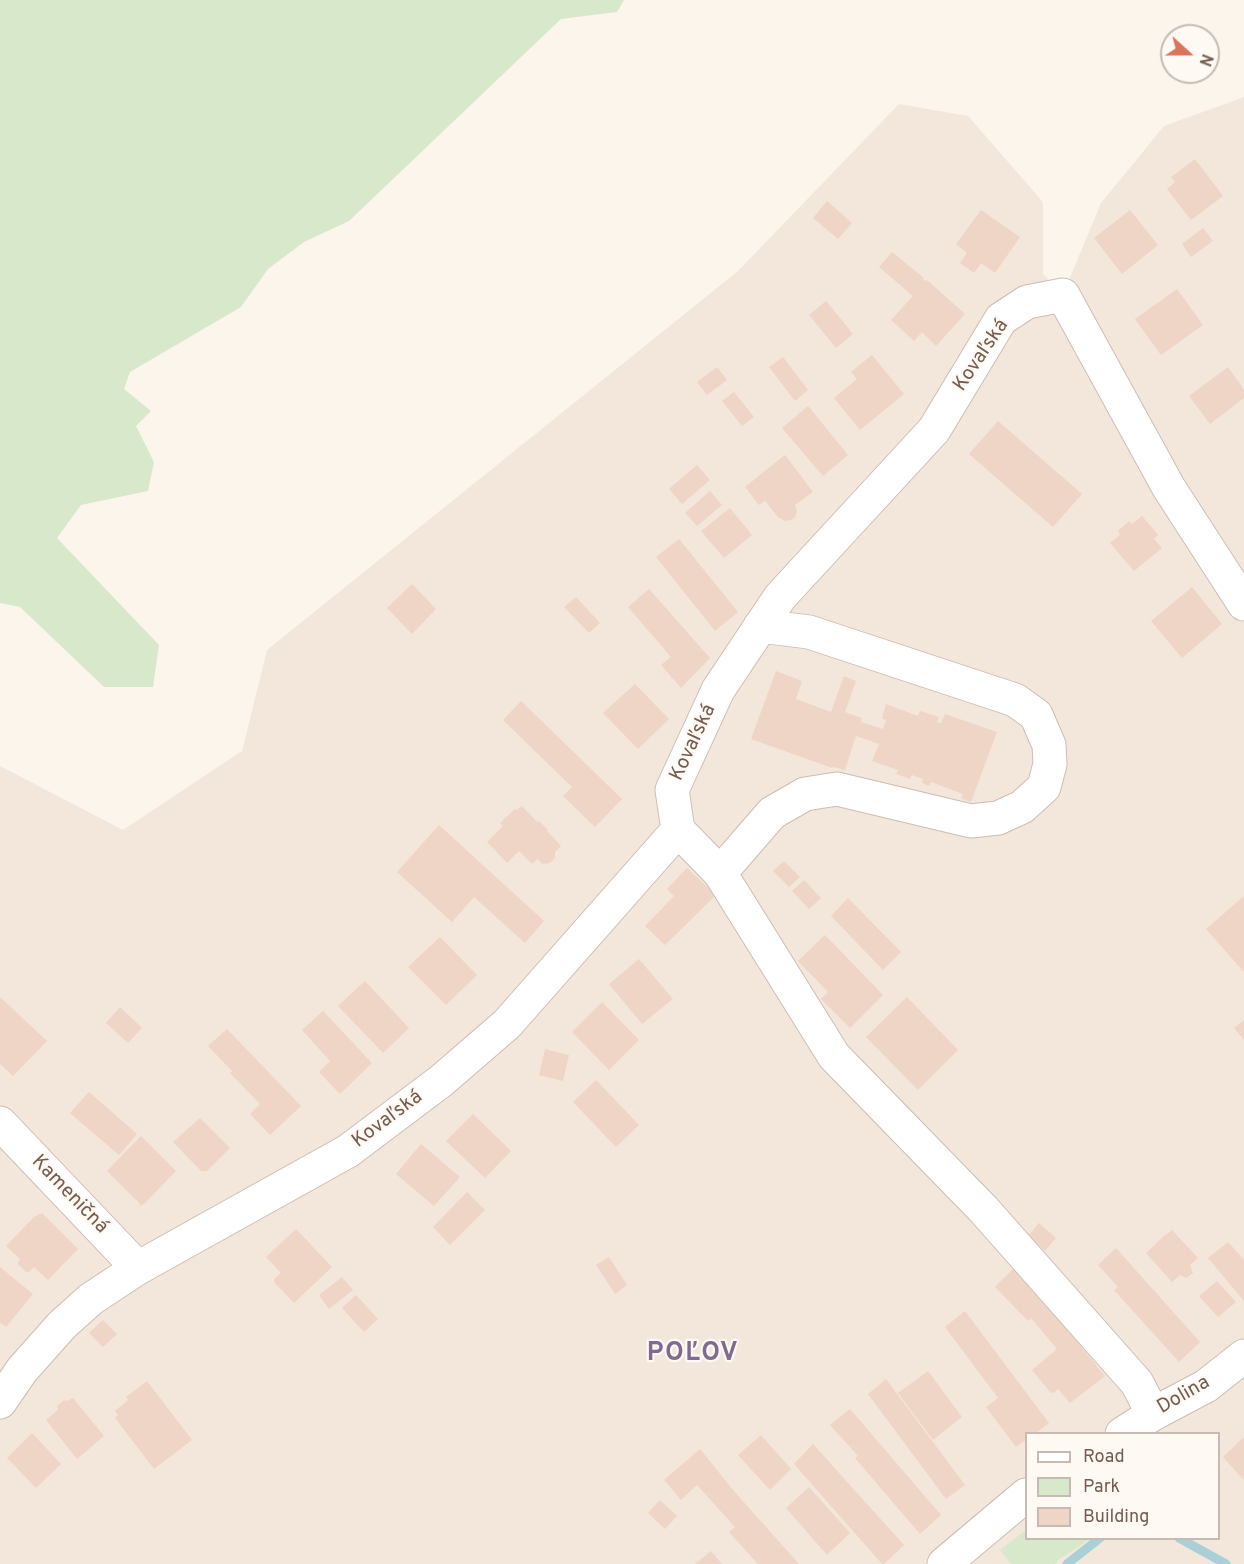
<!DOCTYPE html>
<html>
<head>
<meta charset="utf-8">
<style>
	body { margin:0 }
	#map { position:relative; width:1244px; height:1564px; overflow:hidden; background:#fbf5ec; font-family:Overpass,sans-serif }
	canvas { display:block }
	.legend { position:absolute; left:1025px; top:1432px; width:195px; height:108px; box-sizing:border-box; background:#fef9f3; border:2px solid #c7bab2; margin:0; padding:8px 10px; list-style:none; font-size:18px; color:#755c50 }
	.legend li { display:flex; align-items:center; gap:12px; height:30px }
	.legend b { width:30px; border:2px solid #c7bab2 }
	.north { position:absolute; left:1160px; top:24px; width:60px; height:60px; box-sizing:border-box; background:#fef9f3; border:2px solid #c7bab2; border-radius:50%; rotate:111deg; font-size:16px; font-weight:700; line-height:24px; text-align:center; color:#755c50 }
	.north::after { content:''; display:block; margin:auto; width:21px; height:27px; background:#da745d; clip-path:polygon(50% 0,100% 100%,50% 72%,0 100%) }
</style>
</head>
<body>
<div id="map">
<canvas width="1244" height="1564"></canvas>
<ul class="legend">
<li><b style="height:8px;background:#fff"></b>Road</li>
<li><b style="height:16px;background:#d8e9cb"></b>Park</li>
<li><b style="height:16px;background:#efd5c6"></b>Building</li>
</ul>
<div class="north">N</div>
</div>
<script>
const ctx = document.querySelector('canvas').getContext('2d');
ctx.lineJoin = 'round';
function paint(path, color) { ctx.fillStyle = color; ctx.fill(path, 'evenodd'); }
const toPath = rows => new Path2D(rows.map(r => 'M' + r).join(''));
function trace(path, color, width, dash) { ctx.strokeStyle = color; ctx.lineWidth = width; ctx.lineCap = dash ? 'butt' : 'round'; ctx.setLineDash(dash || []); ctx.stroke(path); }
function drawText(font, color, halo, rows, align = 'center') {
  ctx.font = font + ' Overpass,sans-serif'; ctx.lineWidth = 4.5; ctx.setLineDash([]); ctx.textBaseline = 'middle'; ctx.strokeStyle = halo; ctx.fillStyle = color; for (const [text, x, y, turn = 0] of rows) {
    ctx.save(); ctx.translate(x, y); ctx.rotate((+turn || 0) * Math.PI / 180); ctx.textAlign = isNaN(turn) ? turn : align; if (halo) ctx.strokeText(text, 0, 0); ctx.fillText(text, 0, 0); ctx.restore();
  }
}
const residential = toPath([
	[1244,97,1244,1564,0,1564,0,766,123,830,242,751,267,650,738,271,899,104,968,116,1043,202,1043,274,1063,294,1101,203,1164,126],
	[1026,1434,1218,1434,1218,1538,1026,1538]
]);
const green = toPath([
	[0,0,624,0,617,12,561,19,349,221,304,242,268,269,241,307,130,372,124,389,151,411,136,426,154,462,148,491,81,505,57,538,159,645,153,687,104,687,20,607,0,603],
	[1026,1530,1026,1538,1090,1539,1058,1560,1055,1564,1011,1564,1000,1550]
]);
const stream = toPath([
	[1179,1538,1226,1564],
	[1067,1564,1100,1538]
]);
const building = toPath([
	[1195,159,1223,196,1191,220,1167,189,1175,182,1171,177],
	[827,201,852,223,838,239,813,218],
	[981,210,1020,237,995,273,981,263,974,273,960,263,967,253,956,244],
	[1130,210,1158,245,1122,274,1094,238],
	[1203,228,1213,241,1191,257,1182,244],
	[892,252,924,278,923,279,925,281,927,280,965,314,936,346,922,332,914,341,891,320,913,296,879,267],
	[1177,289,1203,325,1161,355,1135,319],
	[826,301,853,334,836,348,809,315],
	[872,355,904,394,860,430,834,398,857,379,851,372],
	[783,357,808,390,795,401,769,367],
	[717,367,727,380,707,395,697,382],
	[1228,367,1244,390,1244,398,1210,424,1189,396],
	[734,392,754,417,742,426,722,401],
	[808,406,848,455,823,476,782,428],
	[998,421,1082,494,1053,527,969,454],
	[785,455,813,492,795,505,797,511,795,517,791,520,785,521,778,517,765,501,759,505,745,487],
	[697,465,710,480,682,504,669,489],
	[710,491,722,505,697,526,685,513],
	[730,508,752,535,724,558,701,531],
	[1142,516,1158,535,1154,539,1162,548,1134,571,1110,543,1120,535,1118,531,1129,521,1132,524],
	[679,539,738,612,715,631,656,557],
	[412,584,436,609,412,634,387,608],
	[1192,587,1222,624,1182,658,1151,621],
	[649,589,710,658,681,688,661,665,671,657,628,607],
	[576,597,600,623,589,633,564,607],
	[776,671,802,681,796,699,831,712,844,676,856,681,845,712,862,718,861,722,883,729,886,720,882,718,886,704,918,716,920,711,939,717,937,722,941,723,945,714,997,732,971,802,961,798,963,794,931,782,929,786,922,783,923,779,912,775,910,779,896,774,898,770,872,761,879,744,856,736,845,770,833,767,832,768,751,739],
	[635,684,669,719,638,749,603,713],
	[521,701,622,799,595,827,563,796,572,787,503,720],
	[522,806,537,822,539,821,548,830,547,831,561,846,555,852,555,858,550,863,542,864,538,859,532,864,519,851,507,863,487,842,503,826,500,823,515,809,517,810],
	[439,825,544,921,525,943,474,897,452,922,397,872],
	[784,861,800,877,789,887,773,871],
	[687,868,716,895,665,945,645,926,674,896,667,889],
	[804,880,821,898,809,909,792,891],
	[1244,896,1244,972,1206,929],
	[848,898,901,952,883,970,831,916],
	[825,935,883,995,850,1028,821,999,828,992,798,961],
	[440,937,477,975,446,1005,408,967],
	[639,959,673,999,642,1024,609,984],
	[365,981,409,1028,383,1053,338,1006],
	[0,997,47,1041,13,1076,0,1064],
	[907,997,958,1050,918,1090,866,1037],
	[602,1002,639,1040,609,1070,572,1032],
	[120,1007,142,1028,128,1043,106,1023],
	[323,1011,372,1063,340,1094,319,1072,330,1061,302,1030],
	[1244,1020,1244,1040,1234,1028],
	[227,1029,301,1106,270,1135,250,1114,260,1104,230,1073,232,1071,208,1046],
	[545,1049,569,1055,563,1081,539,1075],
	[596,1080,639,1125,616,1147,573,1102],
	[89,1092,137,1134,119,1155,70,1113],
	[473,1114,511,1151,485,1178,446,1141],
	[200,1118,230,1148,207,1171,201,1171,173,1142],
	[141,1136,176,1171,142,1206,107,1171],
	[421,1144,460,1177,434,1206,396,1174],
	[467,1192,485,1210,450,1245,433,1227],
	[42,1213,78,1249,48,1280,34,1267,29,1272,26,1272,18,1264,18,1262,20,1259,6,1246,34,1217],
	[1039,1223,1056,1238,1045,1251,1028,1236],
	[296,1229,332,1267,294,1303,274,1282,274,1279,281,1273,266,1257],
	[1172,1230,1198,1258,1190,1265,1193,1273,1186,1278,1180,1275,1172,1282,1146,1253,1165,1235,1166,1235],
	[1228,1242,1244,1260,1244,1301,1208,1258],
	[1116,1248,1200,1342,1179,1362,1114,1290,1118,1287,1098,1265],
	[609,1257,627,1285,615,1294,596,1265],
	[1016,1266,1076,1333,1073,1337,1105,1376,1070,1403,1058,1389,1054,1393,1050,1392,1032,1370,1057,1349,1031,1318,1028,1321,995,1287],
	[0,1267,33,1294,6,1327,0,1323],
	[342,1277,353,1290,329,1309,319,1295],
	[1217,1281,1236,1302,1218,1317,1199,1296],
	[356,1295,378,1319,364,1332,342,1308],
	[965,1311,1049,1423,1035,1434,1026,1434,1026,1440,1016,1447,986,1407,998,1398,945,1327],
	[103,1320,117,1334,103,1347,89,1333],
	[928,1371,962,1417,933,1440,898,1393],
	[886,1379,965,1485,946,1499,868,1394],
	[147,1381,192,1440,154,1469,115,1418,118,1415,115,1411,128,1400,126,1397],
	[73,1398,104,1436,77,1459,46,1420,58,1410,57,1406,64,1400,67,1401],
	[850,1409,941,1515,920,1534,855,1458,858,1456,830,1425],
	[32,1433,61,1464,36,1488,7,1458],
	[761,1435,791,1469,770,1490,738,1455],
	[1244,1437,1244,1480,1223,1457],
	[813,1444,904,1545,884,1564,882,1564,794,1464],
	[700,1449,733,1490,799,1564,758,1564,729,1532,735,1527,697,1485,681,1500,664,1480],
	[809,1487,850,1533,827,1555,786,1508],
	[660,1500,677,1516,665,1529,648,1513],
	[711,1551,722,1564,695,1564]
]);
const minor = toPath([
	[678,830,720,873,834,1056,984,1210,1137,1383,1153,1414],
	[720,873,772,813,805,794,837,789,971,821,998,818,1022,807,1044,787,1050,764,1049,745,1036,715,1015,700,809,632,760,626],
	[0,1123,138,1268],
	[0,1402,22,1370,62,1325,91,1299,138,1268,348,1151,441,1081,507,1024,678,830,672,790,718,690,780,597,934,430,1001,319,1027,302,1063,295,1169,488,1244,604],
	[1122,1434,1153,1414,1206,1386,1244,1356],
	[944,1564,1026,1495]
]);
const streetNames = [
	["Kovaľská",982,356,-56],
	["Kovaľská",694,743,-65],
	["Kovaľská",388,1120,-37],
	["Kameničná",69,1195,46],
	["Dolina",1184,1396,-30]
];
const districtNames = [
	["POĽOV",693,1355]
];
paint(residential, '#f3e7db');
paint(green, '#d8e9cb');
trace(stream, '#a9d0d5', 9);
paint(building, '#efd5c6');
trace(minor, '#cdbdb2', 35);
trace(minor, '#fff', 33);
drawText('20px', '#755c50', '#fef9f3', streetNames);
ctx.letterSpacing = '1.5px';
drawText('bold 26px', '#826990', '#fef9f3', districtNames);
ctx.letterSpacing = '0px';
</script>
</body>
</html>
